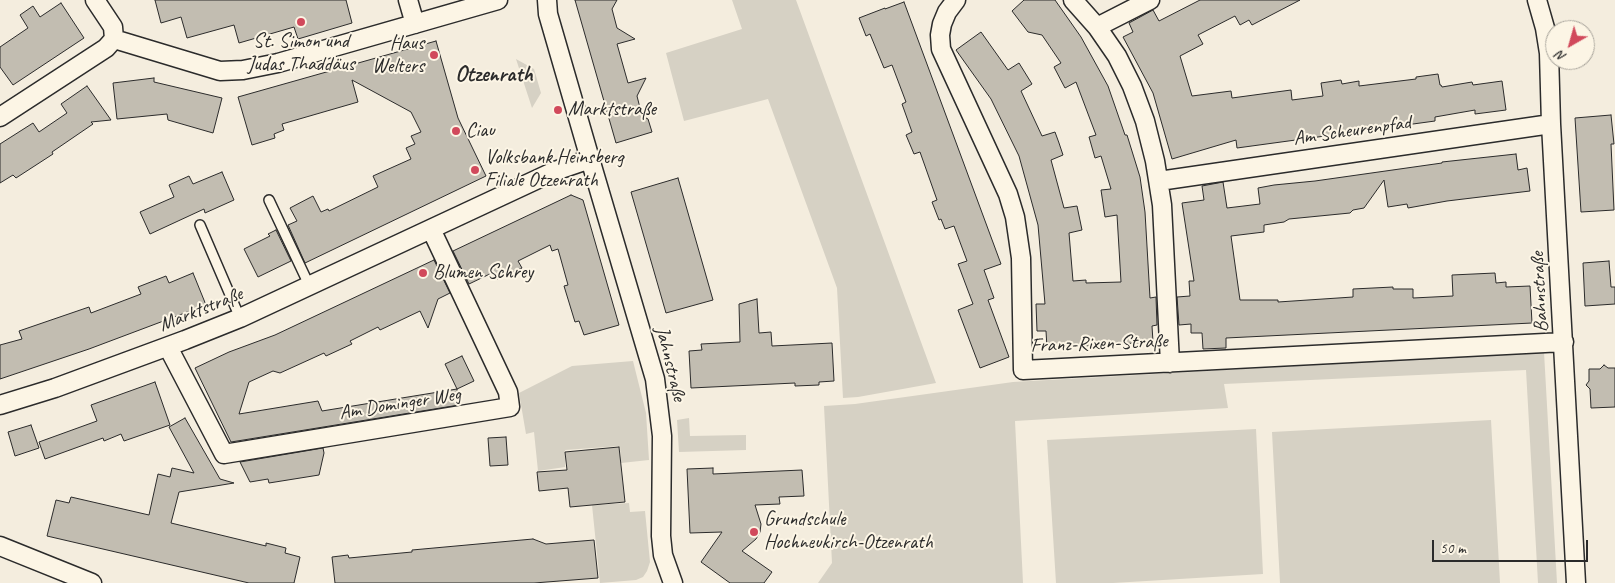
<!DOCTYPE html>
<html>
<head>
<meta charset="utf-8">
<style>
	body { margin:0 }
	#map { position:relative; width:1615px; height:583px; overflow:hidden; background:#f4edde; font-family:Caveat,sans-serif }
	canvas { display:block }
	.north { position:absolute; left:1545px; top:20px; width:50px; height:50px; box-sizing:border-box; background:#fcf5e5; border:1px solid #a8a49b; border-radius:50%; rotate:218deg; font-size:14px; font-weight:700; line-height:20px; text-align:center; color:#2b2b2b }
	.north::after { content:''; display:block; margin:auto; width:18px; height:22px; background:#d1495b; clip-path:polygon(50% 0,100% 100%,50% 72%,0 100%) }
	.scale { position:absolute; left:1432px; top:540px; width:156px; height:22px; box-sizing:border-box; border:2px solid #2b2b2b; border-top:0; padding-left:6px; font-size:15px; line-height:18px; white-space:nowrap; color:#2b2b2b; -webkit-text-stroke:4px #fcf5e5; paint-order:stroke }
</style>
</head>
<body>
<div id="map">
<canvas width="1615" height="583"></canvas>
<div class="north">N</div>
<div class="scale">50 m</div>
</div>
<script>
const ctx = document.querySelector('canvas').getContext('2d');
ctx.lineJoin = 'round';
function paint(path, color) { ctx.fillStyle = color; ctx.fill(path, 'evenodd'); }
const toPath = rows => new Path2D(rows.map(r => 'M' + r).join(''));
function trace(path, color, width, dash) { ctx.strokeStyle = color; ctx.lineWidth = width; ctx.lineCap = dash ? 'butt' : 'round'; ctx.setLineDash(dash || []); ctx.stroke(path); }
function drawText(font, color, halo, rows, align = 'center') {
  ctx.font = font + ' Caveat,sans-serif'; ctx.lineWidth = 4; ctx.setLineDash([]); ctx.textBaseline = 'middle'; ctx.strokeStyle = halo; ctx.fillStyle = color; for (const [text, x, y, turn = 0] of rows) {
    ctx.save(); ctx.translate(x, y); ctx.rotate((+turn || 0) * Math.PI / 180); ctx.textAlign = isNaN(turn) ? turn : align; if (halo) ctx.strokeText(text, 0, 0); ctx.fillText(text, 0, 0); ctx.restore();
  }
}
const green = toPath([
	[732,0,796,0,936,383,858,397,843,398,837,288,768,99,684,121,666,53,742,29],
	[516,59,534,69,541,93,532,108],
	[1544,352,1557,583,1538,583,1526,370,1224,384,1228,408,1015,421,1023,583,818,583,832,563,824,406,855,404,1013,382],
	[633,361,646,413,649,460,621,463,620,446,565,450,565,467,538,471,534,432,526,434,519,393,572,366],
	[689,418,690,436,746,435,746,450,679,452,677,420],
	[1491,420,1500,583,1280,583,1272,432],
	[1256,429,1263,574,1113,583,1056,583,1047,440],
	[629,503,630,512,645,511,650,562,647,571,643,577,636,580,600,583,592,505]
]);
const building = toPath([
	[155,0,346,0,352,23,298,39,294,27,239,43,234,25,187,38,181,17,161,23,155,0],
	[575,0,617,0,612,9,617,28,635,39,617,44,628,83,646,78,637,96,642,116,648,119,652,132,616,143,575,0],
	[1024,0,1055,0,1081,37,1108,86,1125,135,1127,135,1140,177,1145,212,1150,298,1156,297,1157,325,1152,326,1153,342,1047,348,1046,331,1037,331,1036,304,1045,304,1038,225,1019,156,991,99,956,50,981,32,1008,70,1019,63,1032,84,1021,91,1042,136,1055,132,1059,143,1063,155,1051,160,1064,208,1077,206,1082,230,1069,233,1073,281,1086,280,1086,283,1121,282,1117,215,1105,217,1101,190,1111,189,1101,156,1095,158,1089,137,1096,135,1076,82,1065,88,1054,67,1061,63,1042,35,1028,32,1012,11,1024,0],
	[1200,0,1300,0,1252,25,1249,20,1240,25,1235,16,1198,35,1203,44,1180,56,1192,96,1231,91,1232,98,1291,90,1292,100,1323,96,1321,83,1341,80,1342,84,1359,81,1359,86,1416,79,1416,77,1438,74,1440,85,1441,85,1442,87,1472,82,1473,85,1502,81,1506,110,1475,114,1475,110,1435,117,1435,121,1237,148,1236,140,1172,159,1153,93,1123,37,1133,32,1129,23,1153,10,1159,21,1200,0],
	[904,2,1001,264,984,270,994,298,988,300,1009,357,980,368,958,310,973,304,958,264,967,261,954,226,945,229,941,219,939,220,932,202,937,200,920,152,914,154,906,135,912,132,902,104,906,102,892,65,884,68,870,34,866,36,859,18,885,8,885,9,904,2],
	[61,3,84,38,13,85,0,67,0,47,28,28,20,15,33,6,40,17,61,3],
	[436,41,458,118,486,176,305,263,288,225,297,221,290,208,313,196,321,212,328,209,329,211,378,187,373,176,411,159,406,148,415,144,411,136,421,132,411,112,352,80,358,102,282,124,284,130,274,134,275,138,252,145,238,97,436,41],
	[154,78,154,82,222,98,213,133,168,120,167,114,117,119,113,83,154,78],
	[87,86,111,120,91,122,93,124,52,152,53,154,16,178,13,175,0,183,0,144,33,123,39,132,67,113,61,104,87,86],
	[1611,115,1614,144,1611,144,1614,210,1581,212,1575,118,1611,115],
	[1516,154,1518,170,1527,168,1530,191,1447,201,1408,208,1407,204,1388,207,1384,180,1364,208,1353,210,1350,213,1289,219,1284,222,1264,225,1264,232,1231,236,1240,300,1278,300,1278,302,1353,297,1353,289,1393,287,1393,289,1413,289,1413,298,1453,296,1452,275,1495,273,1496,283,1506,282,1506,287,1530,286,1532,323,1226,338,1226,348,1203,349,1202,333,1191,333,1191,324,1179,325,1177,297,1190,296,1189,281,1194,281,1182,203,1204,200,1202,186,1223,182,1227,208,1260,204,1258,188,1274,185,1315,181,1442,163,1442,162,1516,154],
	[222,172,234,200,205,213,204,209,150,234,140,212,174,197,169,185,189,176,193,184,222,172],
	[678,178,713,300,666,313,631,192,678,178],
	[571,195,583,200,619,325,584,335,579,321,575,322,564,286,568,285,558,249,552,251,550,245,518,261,522,268,497,279,494,272,469,284,453,251,571,195],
	[276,230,291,261,258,277,244,249,270,236,268,234,276,230],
	[434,260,450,293,438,299,428,328,420,311,380,330,378,327,350,341,352,344,326,356,324,353,280,373,273,371,249,382,239,414,318,401,322,411,457,389,459,405,231,442,195,368,229,352,275,335,434,260],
	[1609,261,1611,287,1615,287,1615,304,1585,306,1583,263,1609,261],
	[193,273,206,305,89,349,0,379,0,345,22,339,19,331,89,307,91,313,141,294,138,287,166,276,169,283,193,273],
	[757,299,759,333,771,332,772,346,832,343,834,381,819,382,819,385,795,386,795,383,691,388,689,351,702,350,701,344,740,342,739,304,757,299],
	[462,356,474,381,457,389,445,364,462,356],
	[1604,365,1608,368,1615,368,1615,407,1591,408,1590,389,1586,385,1589,381,1589,369,1600,369,1604,365],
	[155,382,170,425,124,441,121,434,104,441,103,438,45,459,39,442,97,421,91,405,155,382],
	[185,418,220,479,234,483,179,492,171,523,266,546,266,543,286,548,285,553,300,557,294,583,249,583,47,536,56,500,69,503,71,497,149,515,158,474,170,477,172,468,194,473,169,427,185,418],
	[31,425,39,448,15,456,8,432,31,425],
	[506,437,508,465,490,466,488,438,506,437],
	[619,447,625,502,570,507,568,488,539,491,537,472,567,470,565,452,619,447],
	[323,448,324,453,319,475,269,483,268,479,250,482,240,462,323,448],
	[713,468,713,474,802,470,804,496,779,497,780,504,755,505,761,524,760,532,756,539,742,551,772,572,764,583,730,583,701,562,722,532,690,533,687,469,713,468],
	[533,539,546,544,594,540,598,578,534,583,335,583,332,557,348,555,349,558,380,555,412,552,412,550,533,539]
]);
const service = toPath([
	[269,200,310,287],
	[200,225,240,318]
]);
const minor = toPath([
	[95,0,113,27,114,39],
	[408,0,415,24],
	[547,0,548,14,590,159,655,379,662,436,661,536,663,555,673,583],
	[956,0,947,12,942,24,940,35,941,49,1008,194,1015,217,1021,258,1023,370,1564,342],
	[1073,0,1097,27,1150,0],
	[1537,0,1545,28,1549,53,1551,124,1576,583],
	[1097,27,1117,56,1132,86,1145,121,1155,161,1162,205,1170,363],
	[114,39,220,71,243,70,278,63,498,0],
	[0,117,106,48,114,39],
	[1159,181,1551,124],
	[168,347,224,454,510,407,508,392,431,229],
	[0,405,55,388,185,340,240,318,555,171,590,159],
	[0,546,92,583]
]);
const markers = [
	[301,22,5,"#d1495b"],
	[434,55,5,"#d1495b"],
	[558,110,5,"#d1495b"],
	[456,131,5,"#d1495b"],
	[475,170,5,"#d1495b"],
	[423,273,5,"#d1495b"],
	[754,532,5,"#d1495b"]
];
const poiNames = [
	["St. Simon und",301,42,"center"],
	["Judas Thaddäus",301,65,"center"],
	["Haus",424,44,"right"],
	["Welters",424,67,"right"],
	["Marktstraße",568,110],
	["Ciau",466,131],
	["Volksbank Heinsberg",485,158],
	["Filiale Otzenrath",485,181],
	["Blumen Schrey",433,273],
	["Grundschule",764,520],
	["Hochneukirch-Otzenrath",764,543]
];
const streetNames = [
	["Am Scheurenpfad",1352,131,-8],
	["Bahnstraße",1540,292,-93],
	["Marktstraße",201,310,-22],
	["Franz-Rixen-Straße",1099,344,-2],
	["Jahnstraße",670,364,76],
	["Am Dominger Weg",400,404,-9]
];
const quarterNames = [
	["Otzenrath",494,75]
];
paint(green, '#d6d1c4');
paint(building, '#c2bdb1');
trace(building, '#2b2b2b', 1);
trace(service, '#2b2b2b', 12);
trace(minor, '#2b2b2b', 21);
trace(service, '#fcf5e5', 9);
trace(minor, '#fcf5e5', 18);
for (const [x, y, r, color] of markers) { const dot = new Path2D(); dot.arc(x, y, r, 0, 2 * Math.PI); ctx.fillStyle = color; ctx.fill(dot); trace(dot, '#fcf5e5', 2); }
drawText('20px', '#2b2b2b', '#fcf5e5', poiNames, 'left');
drawText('20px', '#2b2b2b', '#fcf5e5', streetNames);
drawText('bold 22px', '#2b2b2b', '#fcf5e5', quarterNames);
</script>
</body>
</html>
